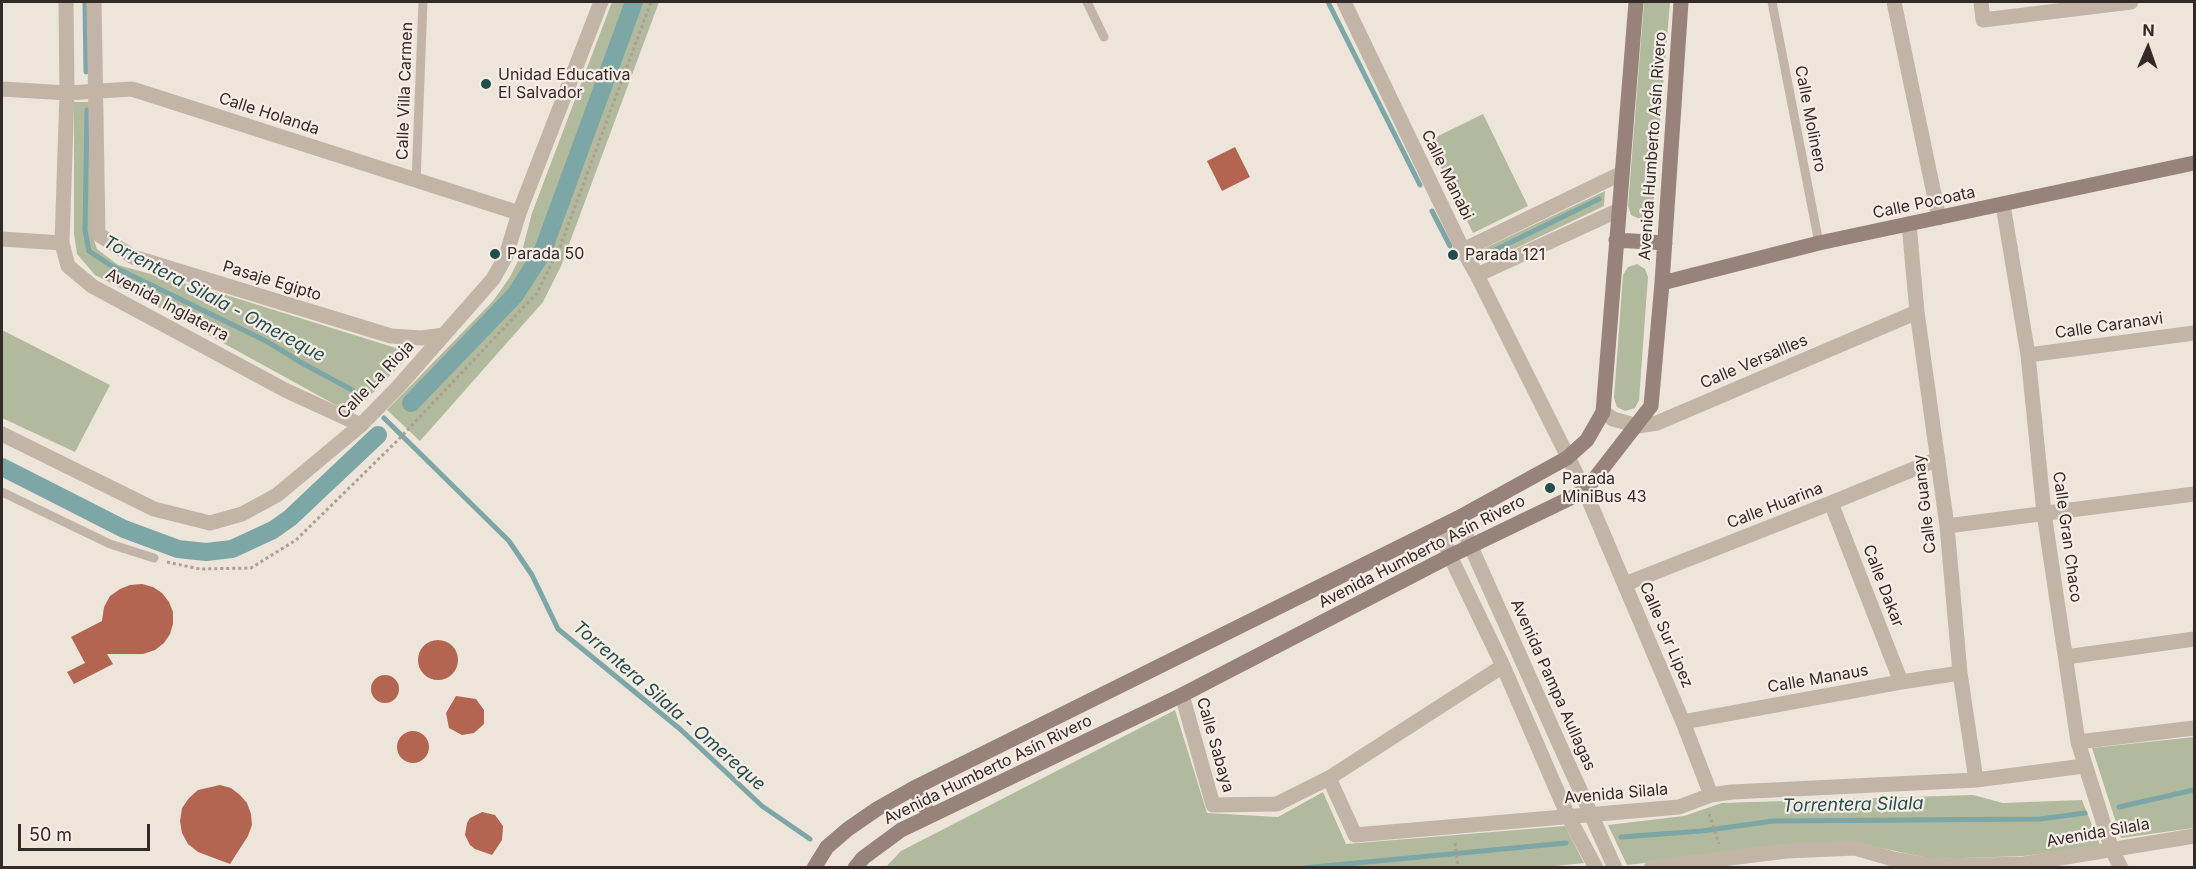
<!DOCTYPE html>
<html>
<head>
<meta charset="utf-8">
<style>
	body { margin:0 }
	#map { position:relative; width:2196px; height:869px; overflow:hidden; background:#ede4da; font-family:Inter,sans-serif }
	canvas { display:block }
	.frame { position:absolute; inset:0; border:3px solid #322a27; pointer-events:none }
	.north { position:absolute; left:2118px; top:18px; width:60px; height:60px; -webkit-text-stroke:4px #f6eee6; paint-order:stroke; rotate:2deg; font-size:16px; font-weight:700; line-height:24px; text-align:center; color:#322a27 }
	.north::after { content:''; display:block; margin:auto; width:21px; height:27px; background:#322a27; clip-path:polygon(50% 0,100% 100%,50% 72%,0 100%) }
	.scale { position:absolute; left:18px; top:824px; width:132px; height:27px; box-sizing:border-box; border:3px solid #322a27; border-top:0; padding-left:8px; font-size:18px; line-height:21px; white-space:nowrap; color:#322a27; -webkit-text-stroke:4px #f6eee6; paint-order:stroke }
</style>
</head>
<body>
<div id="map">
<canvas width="2196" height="869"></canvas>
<div class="frame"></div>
<div class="north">N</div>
<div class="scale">50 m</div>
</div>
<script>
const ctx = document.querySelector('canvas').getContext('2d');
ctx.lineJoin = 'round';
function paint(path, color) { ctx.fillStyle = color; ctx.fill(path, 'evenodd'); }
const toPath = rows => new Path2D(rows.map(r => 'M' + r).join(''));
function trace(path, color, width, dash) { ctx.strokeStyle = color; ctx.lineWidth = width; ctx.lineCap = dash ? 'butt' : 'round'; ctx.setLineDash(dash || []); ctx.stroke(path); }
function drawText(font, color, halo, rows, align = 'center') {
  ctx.font = font + ' Inter,sans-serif'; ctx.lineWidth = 4.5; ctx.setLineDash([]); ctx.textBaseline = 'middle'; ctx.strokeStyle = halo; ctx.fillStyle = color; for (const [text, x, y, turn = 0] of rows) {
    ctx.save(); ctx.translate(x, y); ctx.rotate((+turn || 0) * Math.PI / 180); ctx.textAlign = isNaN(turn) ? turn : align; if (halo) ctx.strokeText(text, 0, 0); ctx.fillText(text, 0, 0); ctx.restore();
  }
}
const green = toPath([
	[612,2,659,2,561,266,543,302,420,441,387,410,493,301,510,277,521,255,532,213],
	[1644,2,1670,2,1653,207,1649,216,1640,219,1631,215,1628,206],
	[74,102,92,102,92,234,97,249,118,265,226,295,412,353,352,414,156,306,95,275,77,254,74,234],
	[1483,114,1528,206,1473,233,1428,141],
	[1605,191,1604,206,1489,261,1483,249],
	[1637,264,1645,269,1648,277,1639,400,1635,408,1625,411,1617,407,1614,398,1623,275,1628,267],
	[2,330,110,385,75,452,2,418],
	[1175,710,1207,813,1278,817,1323,792,1346,844,1565,826,1584,863,1536,868,885,868,901,851],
	[2194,737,2194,828,2121,838,2092,748],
	[1973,795,2003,803,2082,800,2100,845,2024,856,1933,859,1857,843,1820,843,1627,865,1608,825,1684,816,1722,803]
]);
const stream = toPath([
	[85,2,86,72],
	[1328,2,1420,185],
	[87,110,85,230,89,251,110,265,266,341,302,363,352,390],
	[1432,211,1450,246],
	[1489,253,1599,199],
	[384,418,509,541,532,575,558,629,680,729,762,806,810,839],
	[2119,807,2194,790],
	[1621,837,1702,831,1773,821,2040,819,2085,813],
	[1304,868,1566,843]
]);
const canal = toPath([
	[411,403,515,295,542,253,634,2],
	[2,467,124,529,178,549,206,552,232,549,273,530,290,518,378,435]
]);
const building = toPath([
	[1235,147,1250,177,1222,191,1207,161],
	[142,584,153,587,162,593,169,602,173,612,173,624,170,634,164,643,155,650,143,654,107,654,113,664,74,684,67,672,85,663,71,637,102,621,104,607,110,596,120,589,130,585],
	'418 660a20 20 0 1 1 40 0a20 20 0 1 1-40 0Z',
	'371 689a14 14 0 1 1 28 0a14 14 0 1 1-28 0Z',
	[456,696,476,699,484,710,484,724,474,733,462,735,449,728,446,713],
	'397 747a16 16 0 1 1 32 0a16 16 0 1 1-32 0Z',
	[220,785,231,788,240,795,247,803,251,814,252,825,248,836,230,864,198,852,188,844,182,833,180,821,182,808,189,798,198,790],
	[482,812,495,815,503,826,502,840,492,855,475,849,470,845,465,835,467,823,470,818]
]);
const path = toPath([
	[167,562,200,569,251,568,296,540,396,442,537,293,560,247,651,2],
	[1709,814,1719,844],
	[1455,843,1458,868]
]);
const lane = toPath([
	[1087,2,1104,37],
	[1772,2,1819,243],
	[416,181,423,2],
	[2,492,110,544,154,558]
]);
const street = toPath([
	[66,2,67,93,62,243,68,266,92,286,285,390,361,425],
	[94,2,98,234,133,257,391,336,421,338,444,335],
	[1344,2,1463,250,1477,275,1585,491,1683,722,1711,795],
	[1894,2,1939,218],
	[1981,2,1983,20,2131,2],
	[2,89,67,93,132,89,519,213],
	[2003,205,2028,355,2044,513,2078,742,2112,850,2121,868],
	[1909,224,1917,312,1947,526,1960,673,1976,780],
	[2,239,62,243],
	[1463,250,1622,173],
	[1477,275,1619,210],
	[2028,355,2194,333],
	[1603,412,1613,419,1638,426,1657,423,1917,312],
	[2,434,154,509,210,523,242,514,277,495,361,425,399,386,493,279,506,256,519,213,601,2],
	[1831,503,1901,682],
	[1458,518,1615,868],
	[1947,526,2194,494],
	[1439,527,1450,556,1503,666,1568,816,1596,868],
	[1625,584,1831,503,1938,459],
	[2066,657,2194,639],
	[1182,695,1213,805,1277,804,1329,778,1503,666],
	[1683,722,1901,682,1960,673],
	[2078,742,2194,728],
	[1329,778,1355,835,1679,807,1711,795,1732,792,1976,780,2084,766],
	[1651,868,1786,851,1855,848,1893,859,1933,866,2024,864,2194,836]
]);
const secondary = toPath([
	[1616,240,1665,243],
	[1662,283,1819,243,2194,163],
	[914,788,930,816],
	[814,868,827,847,848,829,877,809,914,788,1458,518,1567,458,1587,440,1603,412,1636,2],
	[855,868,863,858,901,830,1182,695,1450,556,1585,491,1651,406,1662,283,1681,2]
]);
const markers = [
	[486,84,6,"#234c4d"],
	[495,254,6,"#234c4d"],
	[1453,255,6,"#234c4d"],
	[1550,488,6,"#234c4d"]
];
const poiNames = [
	["Unidad Educativa",498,75],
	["El Salvador",498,93],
	["Parada 50",507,254],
	["Parada 121",1465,255],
	["Parada",1562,479],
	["MiniBus 43",1562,497]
];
const streetNames = [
	["Calle Villa Carmen",405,91,-88],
	["Calle Holanda",269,114,18],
	["Calle Molinero",1810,119,79],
	["Avenida Humberto Asín Rivero",1653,146,-86],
	["Calle Manabi",1447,175,64],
	["Calle Pocoata",1924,203,-12],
	["Pasaje Egipto",272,281,17],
	["Avenida Inglaterra",167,305,28],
	["Calle Caranavi",2109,326,-8],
	["Calle Versallles",1754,362,-23],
	["Calle La Rioja",376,380,-46],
	["Calle Guanay",1925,504,-97],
	["Calle Huarina",1775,506,-21],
	["Calle Gran Chaco",2067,537,82],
	["Avenida Humberto Asín Rivero",1422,552,-27],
	["Calle Dakar",1883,586,69],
	["Calle Sur Lipez",1666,635,67],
	["Calle Manaus",1818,679,-10],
	["Avenida Pampa Aullagas",1553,685,66],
	["Calle Sabaya",1215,745,74],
	["Avenida Humberto Asín Rivero",988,770,-26],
	["Avenida Silala",1616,794,-5],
	["Avenida Silala",2098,833,-10]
];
const waterNames = [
	["Torrentera Silala - Omereque",214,299,28],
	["Torrentera Silala - Omereque",669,706,41],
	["Torrentera Silala",1853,805,-1]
];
paint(green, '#b1ba9d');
trace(stream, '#7da6a6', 5);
trace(canal, '#7da6a6', 18);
paint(building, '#b46551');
trace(path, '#af9e93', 3, [3, 3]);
trace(lane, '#c3b4a8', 9);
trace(street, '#c3b4a8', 15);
trace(secondary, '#97837a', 15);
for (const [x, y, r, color] of markers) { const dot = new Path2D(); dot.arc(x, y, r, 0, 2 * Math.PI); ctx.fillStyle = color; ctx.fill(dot); trace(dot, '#f6eee6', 2); }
drawText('16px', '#322a27', '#f6eee6', poiNames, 'left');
drawText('16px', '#322a27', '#f6eee6', streetNames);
drawText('italic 18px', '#234c4d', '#f6eee6', waterNames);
</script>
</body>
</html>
